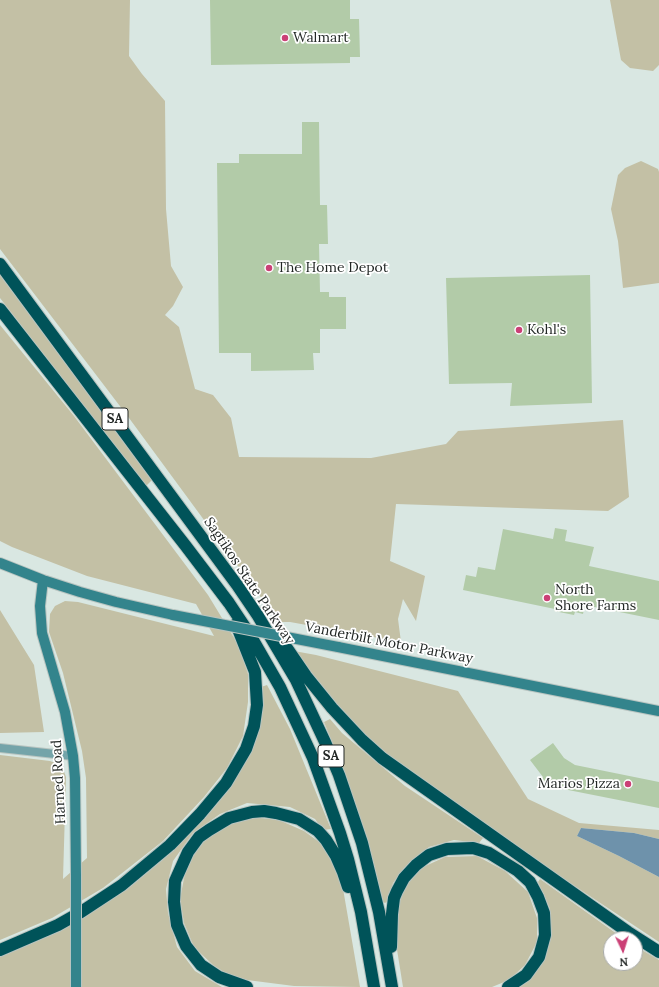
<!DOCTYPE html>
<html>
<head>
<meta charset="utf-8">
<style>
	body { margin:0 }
	#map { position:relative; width:659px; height:987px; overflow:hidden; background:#d9e7e2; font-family:Lora,serif }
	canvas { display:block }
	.north { position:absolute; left:603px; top:931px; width:40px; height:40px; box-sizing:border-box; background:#fff; border:1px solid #a7a9a8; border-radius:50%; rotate:176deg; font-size:11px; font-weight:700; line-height:16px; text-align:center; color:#222725 }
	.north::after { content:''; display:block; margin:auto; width:14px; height:18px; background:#cb4076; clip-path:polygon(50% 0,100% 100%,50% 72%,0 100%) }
</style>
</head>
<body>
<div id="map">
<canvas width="659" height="987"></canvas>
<div class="north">N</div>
</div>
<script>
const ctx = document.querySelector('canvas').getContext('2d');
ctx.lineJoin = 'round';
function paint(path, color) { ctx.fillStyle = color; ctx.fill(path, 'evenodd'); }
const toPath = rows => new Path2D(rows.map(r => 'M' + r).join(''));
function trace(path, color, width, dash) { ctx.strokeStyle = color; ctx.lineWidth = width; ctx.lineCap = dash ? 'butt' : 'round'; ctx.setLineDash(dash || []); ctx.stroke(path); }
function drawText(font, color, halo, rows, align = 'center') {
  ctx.font = font + ' Lora,serif'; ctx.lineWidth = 3.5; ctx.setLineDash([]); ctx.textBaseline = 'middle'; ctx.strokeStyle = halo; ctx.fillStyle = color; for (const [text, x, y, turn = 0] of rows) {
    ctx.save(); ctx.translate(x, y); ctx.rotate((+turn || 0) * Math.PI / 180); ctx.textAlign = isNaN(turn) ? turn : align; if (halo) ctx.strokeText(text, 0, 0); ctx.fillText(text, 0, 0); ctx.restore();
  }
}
const green = toPath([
	[0,0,130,0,129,56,142,74,165,101,166,209,171,266,183,287,173,306,165,315,179,327,195,389,213,395,231,418,239,457,371,458,446,444,458,431,623,420,629,497,608,511,396,504,390,561,425,576,416,621,403,599,398,619,401,642,290,622,279,622,129,418,0,249],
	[610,0,659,0,659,65,653,71,630,68,621,60],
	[641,161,658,169,659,172,659,283,623,288,618,241,611,209,618,175,625,168],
	[0,275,152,480,146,486,0,298],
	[0,325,74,416,208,595,239,646,248,674,248,702,243,736,227,768,204,797,163,841,103,888,52,918,0,940,0,755,50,761,58,764,63,769,66,777,63,879,87,858,86,778,82,751,63,673,49,632,50,614,55,606,65,601,78,602,214,636,196,604,87,576,12,547,0,541],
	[0,610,34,665,44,732,0,733],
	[294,651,316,655,458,691,528,799,579,823,659,830,659,839,634,833,581,828,577,836,619,856,659,877,659,942,504,839,365,738,309,674],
	[267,685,290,729,331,829,323,830,315,819,290,807,247,803,220,814,193,833,173,861,166,889,168,913,177,947,195,971,222,987,0,987,0,957,58,931,175,845,251,752,262,718,261,687],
	[330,719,342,733,405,786,483,838,479,843,454,840,429,847,404,868,393,883,388,901,385,903,383,902,362,824,344,772,324,722],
	[252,817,279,820,304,831,322,844,341,877,360,987,294,986,247,980,227,974,213,965,194,947,184,923,180,899,186,868,199,844,224,825],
	[477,856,505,871,528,892,537,918,537,942,525,965,509,980,492,987,403,987,395,937,399,901,404,886,421,868,445,857],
	[540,879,624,939,611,939,611,963,635,963,635,946,659,960,659,987,515,987,549,939,550,909,538,882]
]);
const water = toPath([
	[581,828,634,833,659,839,659,877,619,856,577,836]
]);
const building = toPath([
	[210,0,350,0,350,19,359,19,360,57,350,57,350,63,211,65],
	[302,122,319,122,320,205,327,205,328,244,319,244,320,292,329,292,329,297,346,297,346,329,320,329,320,353,313,353,314,370,251,371,251,353,219,353,217,163,239,163,239,154,302,154],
	[590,275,592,403,510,406,512,383,449,384,446,278],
	[555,528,567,530,565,541,594,547,589,566,659,581,659,620,585,605,583,614,575,612,574,615,554,611,555,609,463,590,466,575,476,577,478,567,495,570,503,529,553,539],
	[553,743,564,758,575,765,659,782,659,808,548,786,544,789,537,780,543,777,530,760]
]);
const minor = toPath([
	[0,748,73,756]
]);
const secondary = toPath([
	[0,563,43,580,80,592,116,602,173,615],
	[43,580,40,606,42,633,65,712,73,756,75,778,76,876],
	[338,647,659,711]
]);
const motorway = toPath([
	[0,264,237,585,258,616,296,680,325,742,339,775,362,843,379,912,392,987],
	[0,309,185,545,229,603,249,633,280,687,313,758,340,833,348,859,361,912,374,987],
	[282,641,306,676,332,708,362,740,382,758,628,932,659,952],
	[391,947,392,914,394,898,397,891,404,878,416,865,429,855,447,849,473,848,489,853,518,871,530,882,538,897,544,913,545,935,539,957,526,975,508,987],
	[0,950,58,925,81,912,122,885,170,845,200,814,226,783,246,749,254,726,257,705,255,672,236,624],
	[247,987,219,977,201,965,186,946,177,925,174,902,175,881,188,852,199,837,209,830,229,818,252,812,264,811,276,813,299,819,318,831,326,840,336,856,343,872,348,887]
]);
const secondaryBridge = toPath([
	[173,615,338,647],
	[76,876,76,987]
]);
const markers = [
	[285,38,4,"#cb4076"],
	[269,268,4,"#cb4076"],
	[519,330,4,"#cb4076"],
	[547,598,4,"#cb4076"],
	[628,784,4,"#cb4076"]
];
const shields = [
	[115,419,26],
	[331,756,26]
];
const shieldNames = [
	["SA",115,419],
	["SA",331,756]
];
const poiNames = [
	["Walmart",293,38],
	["The Home Depot",277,268],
	["Kohl's",527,330],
	["North",555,590],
	["Shore Farms",555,606],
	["Marios Pizza",620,784,"right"]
];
const streetNames = [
	["Sagtikos State Parkway",249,581,56],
	["Vanderbilt Motor Parkway",389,643,11],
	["Harned Road",59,782,-93]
];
paint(green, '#c3c0a5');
paint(water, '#6e92ab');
paint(building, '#b2cba8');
trace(minor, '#b8c4c0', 10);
trace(secondary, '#b8c4c0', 12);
trace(motorway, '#b8c4c0', 14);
trace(minor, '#74a4a9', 8);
trace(secondary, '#33848c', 10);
trace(motorway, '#005359', 12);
trace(secondaryBridge, '#b8c4c0', 12, []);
trace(secondaryBridge, '#33848c', 10);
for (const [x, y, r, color] of markers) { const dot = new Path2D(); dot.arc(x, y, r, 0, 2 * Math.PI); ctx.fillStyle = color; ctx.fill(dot); trace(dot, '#fff', 1.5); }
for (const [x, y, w] of shields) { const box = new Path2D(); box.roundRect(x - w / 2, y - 11, w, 22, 3); ctx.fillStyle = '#fff'; ctx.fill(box); trace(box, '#222725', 1); }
drawText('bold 13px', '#222725', null, shieldNames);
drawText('14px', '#222725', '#fff', poiNames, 'left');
drawText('14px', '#222725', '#fff', streetNames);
</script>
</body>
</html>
